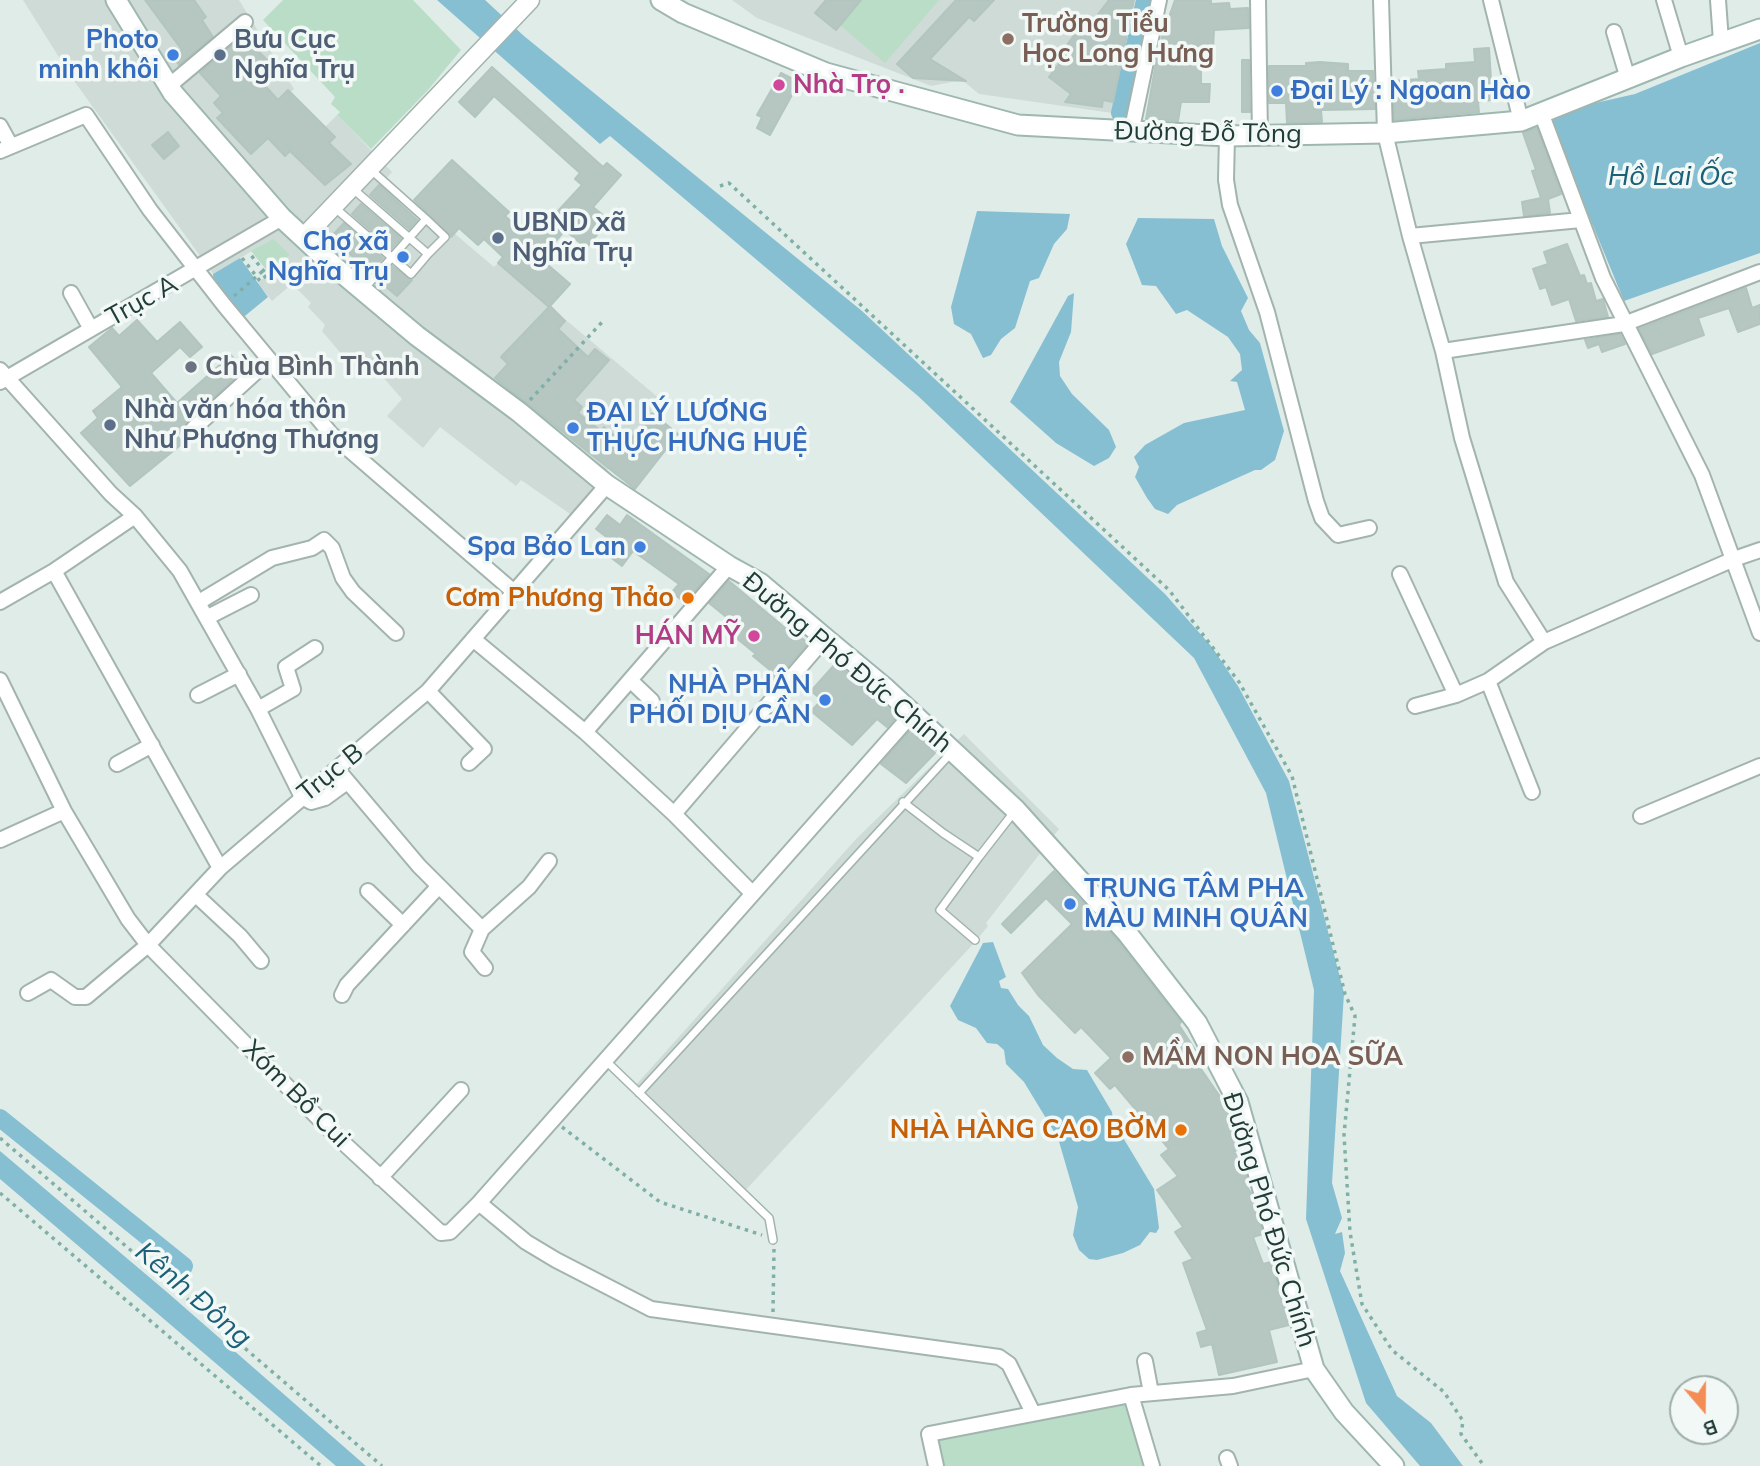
<!DOCTYPE html>
<html>
<head>
<meta charset="utf-8">
<style>
	body { margin:0 }
	#map { position:relative; width:1760px; height:1466px; overflow:hidden; background:#e0ece8; font-family:Mulish,sans-serif }
	canvas { display:block }
	.north { position:absolute; left:1669px; top:1375px; width:70px; height:70px; box-sizing:border-box; background:#f1f8f5; border:2px solid #9eada9; border-radius:50%; rotate:160deg; font-size:19px; font-weight:700; line-height:28px; text-align:center; color:#213c37 }
	.north::after { content:''; display:block; margin:auto; width:24px; height:32px; background:#f48c56; clip-path:polygon(50% 0,100% 100%,50% 72%,0 100%) }
</style>
</head>
<body>
<div id="map">
<canvas width="1760" height="1466"></canvas>
<div class="north">B</div>
</div>
<script>
const ctx = document.querySelector('canvas').getContext('2d');
ctx.lineJoin = 'round';
function paint(path, color) { ctx.fillStyle = color; ctx.fill(path, 'evenodd'); }
const toPath = rows => new Path2D(rows.map(r => 'M' + r).join(''));
function trace(path, color, width, dash) { ctx.strokeStyle = color; ctx.lineWidth = width; ctx.lineCap = dash ? 'butt' : 'round'; ctx.setLineDash(dash || []); ctx.stroke(path); }
function drawText(font, color, halo, rows, align = 'center') {
  ctx.font = font + ' Mulish,sans-serif'; ctx.lineWidth = 7; ctx.setLineDash([]); ctx.textBaseline = 'middle'; ctx.strokeStyle = halo; ctx.fillStyle = color; for (const [text, x, y, turn = 0] of rows) {
    ctx.save(); ctx.translate(x, y); ctx.rotate((+turn || 0) * Math.PI / 180); ctx.textAlign = isNaN(turn) ? turn : align; if (halo) ctx.strokeText(text, 0, 0); ctx.fillText(text, 0, 0); ctx.restore();
  }
}
const built = toPath([
	[23,0,239,0,294,89,262,115,300,152,337,115,392,172,385,180,449,238,454,233,494,267,498,263,660,399,573,516,521,480,516,486,440,427,423,448,387,416,402,399,362,353,348,362,322,331,325,325,308,307,311,303,292,284,272,301,258,283,290,255,269,241,213,274,72,78],
	[732,0,1134,0,1112,113,979,94,962,80,931,86,757,18],
	[964,734,1059,829,986,923,988,926,975,942,743,1193,634,1087,857,838]
]);
const green = toPath([
	[283,0,413,0,461,50,428,90,371,149,337,115,340,112,331,104,335,97,263,20],
	[861,0,939,0,885,63,840,25],
	[273,239,290,255,269,273,251,251],
	[1131,1395,1152,1466,936,1466,929,1434]
]);
const water = toPath([
	[437,0,485,0,524,36,862,311,1165,594,1212,647,1238,686,1289,781,1344,993,1332,1183,1342,1218,1335,1234,1342,1232,1345,1253,1340,1271,1397,1396,1431,1423,1463,1466,1420,1466,1366,1403,1306,1219,1314,990,1266,793,1194,658,918,396,610,136,600,144],
	[1760,43,1760,253,1624,301,1547,114,1635,94],
	[977,211,1070,214,1067,229,1054,244,1039,278,1030,281,1015,328,1001,339,991,355,983,358,971,334,954,324,951,307],
	[1138,218,1214,219,1222,246,1248,298,1241,311,1249,330,1260,343,1284,431,1275,460,1261,470,1255,470,1177,505,1168,514,1155,509,1147,498,1135,477,1139,467,1134,457,1145,445,1184,423,1245,410,1237,382,1230,381,1242,370,1240,354,1228,337,1187,310,1176,314,1156,286,1142,285,1126,244],
	[240,258,268,297,240,320,214,284,213,274],
	[1074,293,1071,332,1059,362,1060,376,1072,394,1109,430,1116,447,1109,458,1094,466,1056,443,1010,402,1068,296],
	[993,942,1006,977,999,981,1001,988,1008,989,1018,1005,1029,1016,1043,1045,1057,1058,1073,1069,1087,1070,1112,1112,1113,1121,1154,1189,1159,1228,1156,1233,1150,1232,1140,1245,1123,1253,1097,1260,1089,1259,1079,1250,1073,1235,1078,1207,1058,1138,1024,1082,1006,1064,1004,1050,997,1044,987,1043,976,1028,958,1020,950,1006,983,943],
	[0,1151,168,1293,366,1466,336,1466,0,1179]
]);
const canal = toPath([
	[1120,113,1145,0],
	[0,1118,184,1266,177,1279]
]);
const building = toPath([
	[145,0,194,0,206,17,202,20,213,37,179,65,173,56,182,50,145,0],
	[826,0,861,0,836,30,815,13,826,0],
	[956,0,994,0,974,21,969,17,930,59,966,81,913,78,897,64,956,0],
	[1109,0,1134,0,1113,102,1103,100,1102,107,1065,102,1071,94,1049,77,1068,52,1064,49,1078,30,1083,34,1109,0],
	[1175,0,1211,0,1211,4,1229,3,1230,9,1248,8,1249,28,1214,30,1213,50,1201,50,1201,84,1210,84,1209,102,1181,102,1178,121,1146,119,1159,46,1175,0],
	[243,36,273,66,259,79,278,100,288,90,335,137,329,143,351,164,325,185,290,151,285,156,268,138,251,154,217,118,223,113,214,103,221,96,200,73,243,36],
	[1489,48,1491,80,1501,79,1505,98,1478,102,1479,112,1394,120,1393,81,1419,79,1418,71,1446,69,1446,64,1475,62,1474,49,1489,48],
	[1242,60,1249,60,1250,112,1242,112,1242,60],
	[1320,62,1348,64,1348,71,1373,71,1375,109,1321,110,1322,122,1287,123,1286,103,1269,103,1269,66,1306,66,1306,63,1320,62],
	[492,67,603,167,607,163,621,175,593,207,609,220,586,248,565,230,541,259,570,284,550,306,565,321,558,329,588,357,595,349,609,360,574,400,582,407,578,413,601,431,604,427,626,445,652,413,678,434,635,489,495,378,508,364,501,357,549,307,498,263,503,257,484,239,478,245,459,228,451,237,414,200,452,160,509,212,505,216,525,234,538,219,545,225,582,185,575,179,580,173,494,96,475,117,459,102,492,67],
	[781,73,799,82,770,135,757,128,762,117,757,115,781,73],
	[1537,128,1561,194,1548,199,1550,213,1524,216,1522,202,1541,198,1532,171,1536,170,1523,133,1537,128],
	[168,132,179,146,164,159,152,145,168,132],
	[379,185,417,220,409,229,370,195,379,185],
	[361,204,401,238,391,249,352,214,361,204],
	[344,223,383,258,370,272,331,237,344,223],
	[1567,244,1580,276,1584,275,1587,284,1591,283,1596,301,1603,299,1608,317,1576,321,1569,299,1552,305,1546,287,1540,289,1533,269,1548,264,1544,252,1567,244],
	[392,266,412,280,397,296,379,281,392,266],
	[1746,288,1752,308,1760,305,1760,324,1738,332,1729,308,1698,318,1704,335,1652,354,1639,329,1746,288],
	[137,320,157,342,180,322,202,347,190,357,180,347,151,373,177,403,231,355,243,371,186,422,177,436,183,443,130,486,81,433,98,418,93,411,122,387,89,347,112,328,119,336,137,320],
	[1620,334,1625,344,1602,352,1599,344,1588,348,1585,340,1620,334],
	[607,515,620,525,627,515,709,574,685,603,672,592,679,584,633,551,622,566,605,553,613,542,596,529,607,515],
	[729,581,797,638,799,636,808,643,775,681,767,674,770,670,753,656,756,654,729,632,735,624,709,603,729,581],
	[836,663,897,716,887,727,877,719,852,745,811,711,822,700,811,691,836,663],
	[911,729,935,753,906,783,881,764,911,729],
	[1054,871,1118,941,1181,1022,1179,1025,1203,1062,1199,1066,1227,1107,1238,1148,1234,1152,1243,1164,1247,1178,1243,1181,1251,1193,1263,1234,1253,1237,1263,1264,1271,1262,1289,1325,1269,1330,1277,1362,1219,1375,1212,1344,1201,1347,1197,1333,1207,1330,1183,1263,1193,1259,1175,1232,1183,1227,1157,1190,1178,1176,1161,1155,1169,1149,1115,1085,1110,1089,1095,1073,1111,1058,1081,1027,1075,1033,1038,995,1022,973,1072,924,1046,898,1011,933,1002,924,1054,871]
]);
const path = toPath([
	[720,186,729,183,1169,590,1239,682,1292,776,1345,994,1355,1016,1344,1135,1350,1232,1362,1304,1392,1350,1444,1392,1463,1421,1461,1434,1484,1466],
	[242,258,260,281,267,275,250,254],
	[234,296,264,270],
	[530,400,604,320],
	[562,1127,660,1202,762,1235],
	[0,1138,382,1466],
	[0,1193,321,1466],
	[773,1312,774,1249]
]);
const service = toPath([
	[334,207,411,274,428,254,352,188],
	[426,219,445,237,428,254],
	[363,290,426,219,370,169],
	[903,802,943,833,979,857,1014,812],
	[975,940,940,910,979,857],
	[605,1060,769,1218,773,1240],
	[639,1093,951,753]
]);
const minor = toPath([
	[1258,0,1260,137],
	[1381,0,1385,133,1410,236,1443,351,1462,438,1506,582,1544,642],
	[1491,0,1521,121],
	[1664,0,1681,57],
	[1718,0,1721,41],
	[1614,32,1628,79],
	[170,85,245,22],
	[1542,115,1603,278,1702,475,1760,633],
	[0,126,11,146],
	[1131,133,1159,0],
	[1227,136,1226,180,1230,205,1267,312,1316,501,1322,518,1338,535,1369,528],
	[0,151,86,115,150,210,224,305,331,434,513,591],
	[1410,236,1581,220],
	[71,293,91,329],
	[1443,351,1624,324,1760,272],
	[0,370,111,494,135,516,180,571,258,709,302,797,311,802,325,798,347,782],
	[0,382,282,218],
	[193,429,269,360],
	[54,571,220,868],
	[1400,574,1456,695],
	[0,602,54,571,135,516],
	[199,602,272,558,312,548,324,540,332,548,343,578,353,592,396,633],
	[208,617,251,595],
	[473,639,585,732,674,814,752,893],
	[0,680,64,811,128,919,148,945,335,1135,441,1233,450,1232,479,1203,912,714],
	[630,680,652,701],
	[1488,681,1532,792],
	[428,691,484,749,469,763],
	[198,695,239,674],
	[1415,706,1456,695,1488,681,1544,642,1734,559,1760,550],
	[258,709,293,689,286,667,315,648],
	[585,732,729,566],
	[117,764,152,745],
	[343,776,419,866,482,929,529,887,549,861],
	[674,814,825,638],
	[1641,816,1760,766],
	[0,840,64,811],
	[368,891,403,925],
	[196,895,240,936,261,961],
	[482,929,472,952,485,968],
	[28,993,51,980,75,997,86,997,148,945,220,868,428,691,607,485],
	[342,995,347,985,439,886],
	[380,1178,461,1090],
	[479,1203,526,1242,556,1260,651,1309,999,1357,1009,1364,1033,1413],
	[1145,1361,1151,1393],
	[1131,1395,1152,1466],
	[1227,1458,1230,1466],
	[936,1466,929,1434,1131,1395,1233,1386,1314,1369]
]);
const tertiary = toPath([
	[304,237,530,0]
]);
const secondary = toPath([
	[116,0,173,93,282,218,336,268,417,336,519,412,607,485,729,566,760,583,825,638,884,687,1016,810,1127,933,1197,1023,1238,1102,1314,1369,1344,1412,1394,1466],
	[661,0,683,13,826,73,1018,125,1227,136,1385,133,1521,121,1681,57,1760,29]
]);
const markers = [
	[1008,39,7,"#8d6e63"],
	[173,55,7,"#3f7fe0"],
	[220,55,7,"#5c6f8a"],
	[779,85,7,"#d1479c"],
	[1277,91,7,"#3f7fe0"],
	[498,238,7,"#5c6f8a"],
	[403,257,7,"#3f7fe0"],
	[191,367,7,"#6b7280"],
	[110,425,7,"#5c6f8a"],
	[573,428,7,"#3f7fe0"],
	[640,547,7,"#3f7fe0"],
	[688,598,7,"#e8710a"],
	[754,636,7,"#d1479c"],
	[825,700,7,"#3f7fe0"],
	[1070,904,7,"#3f7fe0"],
	[1128,1057,7,"#8d6e63"],
	[1181,1130,7,"#e8710a"]
];
const educationNames = [
	["Trường Tiểu",1022,24],
	["Học Long Hưng",1022,54],
	["MẦM NON HOA SỮA",1142,1057]
];
const shopNames = [
	["Photo",159,40],
	["minh khôi",159,70],
	["Đại Lý : Ngoan Hào",1291,91,"left"],
	["Chợ xã",389,242],
	["Nghĩa Trụ",389,272],
	["ĐẠI LÝ LƯƠNG",587,413,"left"],
	["THỰC HƯNG HUỆ",587,443,"left"],
	["Spa Bảo Lan",626,547],
	["NHÀ PHÂN",811,685],
	["PHỐI DỊU CẦN",811,715],
	["TRUNG TÂM PHA",1084,889,"left"],
	["MÀU MINH QUÂN",1084,919,"left"]
];
const serviceNames = [
	["Bưu Cục",234,40],
	["Nghĩa Trụ",234,70],
	["UBND xã",512,223],
	["Nghĩa Trụ",512,253],
	["Nhà văn hóa thôn",124,410],
	["Như Phượng Thượng",124,440]
];
const hotelNames = [
	["Nhà Trọ .",793,85],
	["HÁN MỸ",740,636,"right"]
];
const streetNames = [
	["Đường Đỗ Tông",1208,133,1],
	["Trục A",142,301,-29],
	["Đường Phó Đức Chính",847,663,40],
	["Trục B",331,773,-39],
	["Xóm Bồ Cui",296,1094,45],
	["Đường Phó Đức Chính",1269,1220,73]
];
const worshipNames = [
	["Chùa Bình Thành",205,367]
];
const foodNames = [
	["Cơm Phương Thảo",674,598],
	["NHÀ HÀNG CAO BỜM",1167,1130]
];
const waterNames = [
	["Hồ Lai Ốc",1671,177],
	["Kênh Đông",193,1295,41]
];
paint(built, '#cfdbd7');
paint(green, '#b9ddc6');
paint(water, '#87bfd2');
trace(canal, '#87bfd2', 18);
paint(building, '#b6c6c1');
trace(building, '#b3c5bf', 2);
trace(service, '#a3b4af', 10);
trace(minor, '#a3b4af', 18);
trace(tertiary, '#a3b4af', 21);
trace(secondary, '#9fb7b1', 23);
trace(path, '#80b0a5', 3.5, [3.5, 5]);
trace(service, '#fff', 7);
trace(minor, '#fff', 14);
trace(tertiary, '#fff', 18);
trace(secondary, '#fff', 19);
for (const [x, y, r, color] of markers) { const dot = new Path2D(); dot.arc(x, y, r, 0, 2 * Math.PI); ctx.fillStyle = color; ctx.fill(dot); trace(dot, '#f1f8f5', 2.5); }
drawText('bold 26px', '#785e54', '#f1f8f5', educationNames, 'left');
drawText('bold 26px', '#366cbe', '#f1f8f5', shopNames, 'right');
drawText('bold 26px', '#4e5e75', '#f1f8f5', serviceNames, 'left');
drawText('bold 26px', '#b23c85', '#f1f8f5', hotelNames, 'left');
drawText('26px', '#213c37', '#f1f8f5', streetNames);
drawText('bold 26px', '#5b616d', '#f1f8f5', worshipNames, 'left');
drawText('bold 26px', '#c56008', '#f1f8f5', foodNames, 'right');
drawText('italic 28px', '#1a6079', '#f1f8f5', waterNames);
</script>
</body>
</html>
